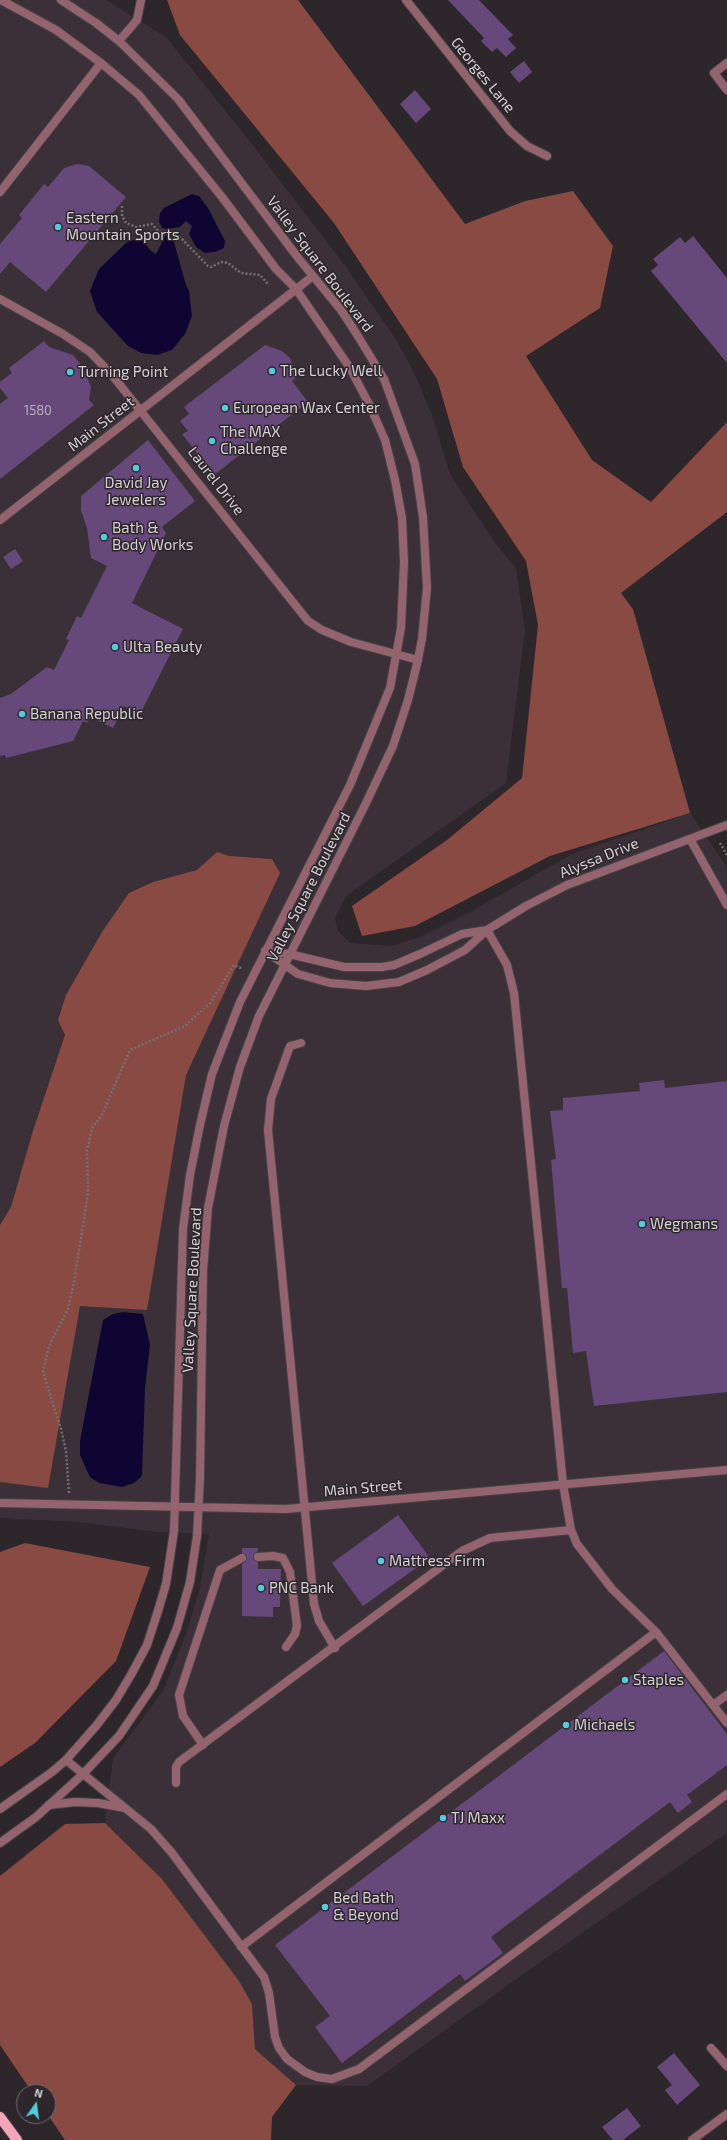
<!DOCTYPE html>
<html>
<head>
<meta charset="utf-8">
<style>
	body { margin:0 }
	#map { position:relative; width:727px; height:2140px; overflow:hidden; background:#2d262b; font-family:"Exo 2",sans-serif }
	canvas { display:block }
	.north { position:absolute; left:16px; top:2084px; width:40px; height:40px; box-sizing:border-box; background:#2d262b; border:1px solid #706a6f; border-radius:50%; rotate:14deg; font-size:11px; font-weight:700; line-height:16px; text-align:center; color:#d5d0d4 }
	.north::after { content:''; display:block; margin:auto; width:14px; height:18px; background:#53cbda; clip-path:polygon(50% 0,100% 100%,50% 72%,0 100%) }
</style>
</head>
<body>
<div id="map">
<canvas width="727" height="2140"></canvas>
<div class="north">N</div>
</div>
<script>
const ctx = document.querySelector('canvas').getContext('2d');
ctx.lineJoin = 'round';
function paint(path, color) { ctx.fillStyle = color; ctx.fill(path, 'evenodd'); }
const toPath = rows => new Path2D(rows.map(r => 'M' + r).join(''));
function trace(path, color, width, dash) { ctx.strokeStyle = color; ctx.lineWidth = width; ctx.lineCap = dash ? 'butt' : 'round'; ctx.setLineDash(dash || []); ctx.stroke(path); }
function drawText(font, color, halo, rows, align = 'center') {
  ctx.font = font + ' "Exo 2",sans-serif'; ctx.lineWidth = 3; ctx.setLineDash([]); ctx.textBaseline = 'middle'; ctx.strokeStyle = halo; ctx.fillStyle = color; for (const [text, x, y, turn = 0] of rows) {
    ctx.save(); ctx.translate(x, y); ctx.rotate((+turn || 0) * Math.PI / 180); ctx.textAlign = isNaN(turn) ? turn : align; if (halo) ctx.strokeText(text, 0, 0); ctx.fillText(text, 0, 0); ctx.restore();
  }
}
const built = toPath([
	[0,0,106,0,166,37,248,139,346,267,395,338,414,372,433,418,450,474,495,543,516,568,525,630,506,783,346,896,335,918,338,931,350,943,391,946,420,937,470,912,572,854,690,813,727,867,727,1833,546,1958,367,2086,296,2085,255,2049,252,2004,162,1879,105,1823,113,1758,163,1691,187,1631,200,1588,209,1534,158,1532,79,1522,0,1518]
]);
const forest = toPath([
	[167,0,298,0,465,224,525,201,573,191,613,246,600,308,526,356,592,460,651,502,727,422,727,512,621,593,633,609,690,813,550,856,415,926,362,936,352,906,447,840,522,778,538,625,526,561,463,467,437,379,334,223,180,35],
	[217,852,229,856,272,859,280,873,186,1075,147,1310,80,1306,48,1488,0,1482,0,1225,11,1207,32,1134,65,1035,58,1020,66,995,102,932,129,893,153,882,197,870],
	[25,1543,150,1567,116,1661,35,1743,0,1767,0,1552],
	[105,1823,162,1879,239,1981,252,2004,255,2049,296,2085,272,2117,271,2140,65,2140,48,2115,48,2092,32,2092,0,2045,0,1876,65,1824]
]);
const water = toPath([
	[192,194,199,196,208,208,225,241,224,248,215,252,205,253,196,247,189,234,192,226,186,221,180,227,167,229,162,228,159,221,160,213,164,208],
	[165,236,172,238,174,242,185,282,189,291,192,316,185,334,172,350,157,355,141,353,128,346,97,312,90,291,99,269,127,242,141,238,151,251,156,254],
	[123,1312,143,1314,150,1345,145,1388,142,1476,134,1483,122,1487,99,1483,90,1477,80,1455,80,1441,103,1320,113,1314]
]);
const building = toPath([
	[448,0,479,0,513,35,508,39,516,48,506,57,497,48,492,52,481,41,484,38],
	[524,61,532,72,519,83,510,72],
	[415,90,431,109,416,123,400,104],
	[77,164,89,166,126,197,46,292,10,262,0,274,0,244,22,218,19,215,44,184,48,187,64,168],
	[693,236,727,278,727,363,651,271,658,265,653,259,680,237,685,243],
	[44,341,49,347,73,355,83,367,91,387,89,400,94,405,0,479,0,404,8,398,0,388,0,382,12,373,9,368],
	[265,345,282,351,290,358,297,377,292,381,308,402,214,475,182,434,188,431,180,421,189,414,184,407],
	[148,440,195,501,162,527,166,533,132,603,183,629,140,714,124,706,113,728,90,717,87,723,83,721,73,741,6,758,5,755,0,756,0,698,11,694,47,667,54,670,69,640,66,639,77,616,81,618,107,566,91,558,87,528,81,510,81,496],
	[15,549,23,561,11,569,3,557],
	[664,1080,665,1088,727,1081,727,1392,594,1406,586,1351,573,1353,567,1288,562,1288,551,1160,556,1159,550,1111,563,1110,563,1098,640,1091,639,1083],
	[398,1515,430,1558,363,1606,332,1563],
	[242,1548,258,1548,258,1551,255,1553,253,1557,254,1560,258,1562,258,1569,281,1569,280,1607,273,1607,273,1617,242,1616,242,1564,247,1558,242,1553],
	[664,1651,727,1734,727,1765,687,1795,692,1802,678,1813,670,1802,491,1937,503,1953,465,1981,460,1974,342,2063,315,2027,330,2016,275,1945],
	[674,2053,700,2085,677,2105,665,2090,672,2085,657,2067],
	[627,2108,641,2126,623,2140,613,2140,602,2127]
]);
const path = toPath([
	[122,206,122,216,126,223,136,227,152,224,158,231,175,234,181,238,208,266,211,267,221,262,228,263,241,273,260,275,269,285],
	[720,843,727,855],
	[69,1493,66,1451,61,1429,43,1372,49,1346,68,1309,74,1282,88,1193,87,1150,92,1128,102,1115,130,1050,185,1026,210,1003,234,965,243,969]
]);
const lane = toPath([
	[0,192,101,63],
	[0,299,63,334,90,352,112,375,308,621,322,630,351,642,418,660],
	[690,839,727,905],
	[487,930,507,965,514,993,563,1484,571,1530,577,1544,612,1589,656,1632,727,1723],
	[301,1043,290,1046,271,1099,268,1130,314,1604,319,1621,335,1648],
	[258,1557,273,1556,283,1558,290,1572,297,1626,295,1634,286,1647],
	[713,1705,727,1695],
	[203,1745,183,1716,179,1695,220,1570,242,1558],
	[66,1760,151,1829,172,1853,264,1977,269,1993,275,2037,279,2048,287,2059,305,2072,317,2077,332,2079,359,2069,727,1794],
	[176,1783,176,1767,179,1762,462,1551,490,1538,571,1530],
	[49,1805,75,1802,98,1803,125,1808],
	[241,1947,656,1632]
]);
const street = toPath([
	[406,0,510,131,527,146,547,156],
	[119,41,137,20,141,0],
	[727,63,714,73,727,90],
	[0,520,313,276],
	[265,951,298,974,330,983,366,986,399,982,427,970,465,950,487,930,526,906,567,885,727,825],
	[265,951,289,954,344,967,382,967,394,965,420,954,462,934,487,930],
	[0,1503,286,1509,727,1470],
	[0,1809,52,1772,66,1760,96,1726,116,1700,132,1673,147,1645,158,1611,166,1584,174,1531,183,1229,190,1175,200,1125,212,1074,240,1002,350,785,390,688,401,628,404,562,402,518,395,480,385,440,370,406,350,368,296,289,276,269,222,197,139,95,101,63,56,30,1,0],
	[0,1843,36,1817,83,1774,119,1736,153,1686,177,1628,190,1582,197,1536,200,1479,203,1271,208,1208,224,1126,240,1067,259,1016,366,803,393,746,408,700,417,664,422,639,427,588,423,517,415,464,384,379,356,333,341,310,299,259,178,99,119,41,96,23,61,0],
	[711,2048,727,2066],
	[692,2140,727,2114]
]);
const primary = toPath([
	[0,2117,17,2140]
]);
const markers = [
	[58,227,4,"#53cbda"],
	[272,371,4,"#53cbda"],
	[70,372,4,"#53cbda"],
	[225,408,4,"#53cbda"],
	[212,441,4,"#53cbda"],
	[136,468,4,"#53cbda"],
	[104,537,4,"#53cbda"],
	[115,647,4,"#53cbda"],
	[22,714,4,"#53cbda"],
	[642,1224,4,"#53cbda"],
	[381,1561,4,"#53cbda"],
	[261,1588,4,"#53cbda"],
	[625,1680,4,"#53cbda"],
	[566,1725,4,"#53cbda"],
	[443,1818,4,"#53cbda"],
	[325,1907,4,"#53cbda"]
];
const numberNames = [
	["1580",38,411]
];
const streetNames = [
	["Georges Lane",483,75,51],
	["Valley Square Boulevard",320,264,53],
	["Main Street",101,424,-38],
	["Laurel Drive",216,481,52],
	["Alyssa Drive",599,858,-22],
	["Valley Square Boulevard",309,887,-63],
	["Valley Square Boulevard",192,1290,-87],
	["Main Street",363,1488,-5]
];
const poiNames = [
	["Eastern",66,218],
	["Mountain Sports",66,235],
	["The Lucky Well",280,371],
	["Turning Point",78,372],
	["European Wax Center",233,408],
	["The MAX",220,432],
	["Challenge",220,449],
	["David Jay",136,483,"center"],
	["Jewelers",136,500,"center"],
	["Bath &",112,528],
	["Body Works",112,545],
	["Ulta Beauty",123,647],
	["Banana Republic",30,714],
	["Wegmans",650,1224],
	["Mattress Firm",389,1561],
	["PNC Bank",269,1588],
	["Staples",633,1680],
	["Michaels",574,1725],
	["TJ Maxx",451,1818],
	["Bed Bath",333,1898],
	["& Beyond",333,1915]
];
paint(built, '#3b3038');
paint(forest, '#884a42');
paint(water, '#0f0533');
paint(building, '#66487a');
trace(lane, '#484146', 10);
trace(street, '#484146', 10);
trace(primary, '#484146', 12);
trace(path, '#756f73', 2.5, [2, 2]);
trace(lane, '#946370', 8);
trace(street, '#946370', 8);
trace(primary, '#f5a4b9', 10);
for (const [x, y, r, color] of markers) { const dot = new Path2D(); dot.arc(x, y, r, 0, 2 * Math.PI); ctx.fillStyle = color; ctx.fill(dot); trace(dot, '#2d262b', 1.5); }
drawText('13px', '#b9aebe', null, numberNames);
drawText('15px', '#d5d0d4', '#2d262b', streetNames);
drawText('15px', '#d5d0d4', '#2d262b', poiNames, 'left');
</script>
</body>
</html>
